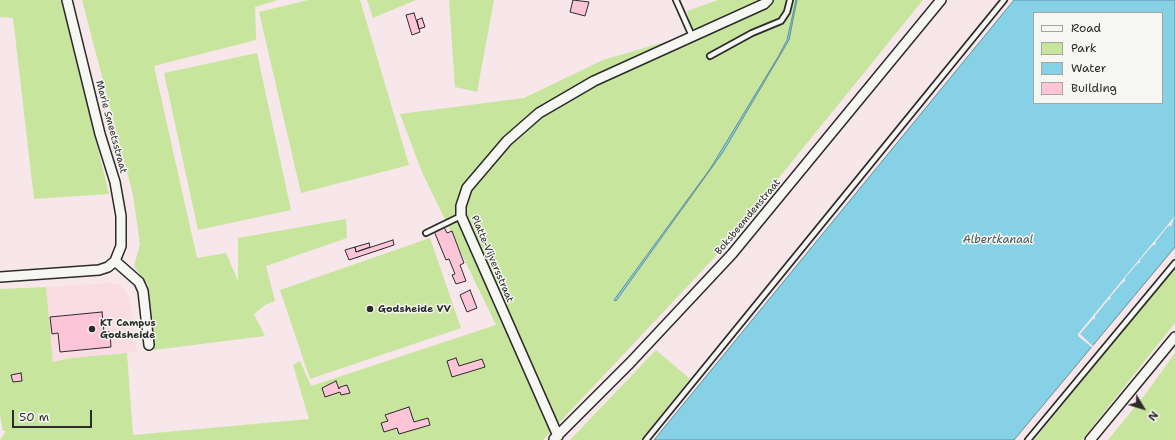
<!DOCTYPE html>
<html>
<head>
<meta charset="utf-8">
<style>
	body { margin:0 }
	#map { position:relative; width:1175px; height:440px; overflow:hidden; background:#f8e7ea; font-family:"Shantell Sans",sans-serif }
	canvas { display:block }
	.legend { position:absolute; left:1033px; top:12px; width:130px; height:92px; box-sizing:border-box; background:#f6f6f2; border:1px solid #a5a5a2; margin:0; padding:5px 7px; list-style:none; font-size:12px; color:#2b2b2b }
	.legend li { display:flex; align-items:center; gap:8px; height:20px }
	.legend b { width:20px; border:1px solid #a5a5a2 }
	.north { position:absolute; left:1123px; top:388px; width:40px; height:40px; -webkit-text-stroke:3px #f6f6f2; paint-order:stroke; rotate:128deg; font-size:11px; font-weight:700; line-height:16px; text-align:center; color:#2b2b2b }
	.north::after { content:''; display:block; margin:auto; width:14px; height:18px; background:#2b2b2b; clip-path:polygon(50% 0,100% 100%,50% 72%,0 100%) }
	.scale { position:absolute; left:12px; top:410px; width:80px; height:18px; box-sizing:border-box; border:2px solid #2b2b2b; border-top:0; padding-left:5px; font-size:12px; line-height:14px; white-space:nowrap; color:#2b2b2b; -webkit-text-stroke:3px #f6f6f2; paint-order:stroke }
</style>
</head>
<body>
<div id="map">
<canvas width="1175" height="440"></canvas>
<ul class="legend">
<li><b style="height:5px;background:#f6f6f2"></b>Road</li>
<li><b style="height:11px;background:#c7e59c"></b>Park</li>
<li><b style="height:11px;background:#86d1e6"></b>Water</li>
<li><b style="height:11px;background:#fec4d8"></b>Building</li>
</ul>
<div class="north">N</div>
<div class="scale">50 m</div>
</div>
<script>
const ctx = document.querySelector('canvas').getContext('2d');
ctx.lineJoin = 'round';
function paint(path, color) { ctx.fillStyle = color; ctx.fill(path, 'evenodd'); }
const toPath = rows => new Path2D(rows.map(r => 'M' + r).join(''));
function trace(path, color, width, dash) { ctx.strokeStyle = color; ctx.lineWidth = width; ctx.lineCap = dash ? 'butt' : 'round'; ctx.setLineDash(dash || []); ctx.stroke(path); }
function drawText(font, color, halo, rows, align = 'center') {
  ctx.font = font + ' "Shantell Sans",sans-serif'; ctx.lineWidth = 3; ctx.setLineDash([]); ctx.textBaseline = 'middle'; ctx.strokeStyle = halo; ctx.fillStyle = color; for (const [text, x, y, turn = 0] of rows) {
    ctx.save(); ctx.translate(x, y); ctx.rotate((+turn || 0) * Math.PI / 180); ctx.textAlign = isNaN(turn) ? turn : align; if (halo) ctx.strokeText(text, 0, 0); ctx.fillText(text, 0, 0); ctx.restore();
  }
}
const built = toPath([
	[110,283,121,285,129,297,137,352,71,358,53,362,46,287]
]);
const green = toPath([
	[0,0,62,0,109,194,34,199,13,18,0,17],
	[82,0,278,0,255,7,256,40,154,66,197,258,226,253,238,281,238,238,346,219,347,238,266,266,275,301,265,305,254,314,265,336,154,350,148,285,134,266,140,244,133,195],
	[308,0,360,0,409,165,301,193,259,12],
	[367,0,416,0,373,18],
	[449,0,494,0,477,92,455,87],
	[718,0,923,0,714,258,543,440,0,440,6,431,3,431,0,415,0,289,46,287,53,362,71,358,127,353,133,435,309,419,293,365,300,361,311,386,496,325,422,172,400,114,524,98,603,60,692,34,687,11],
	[257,53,291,210,198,230,164,73],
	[430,238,461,328,310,379,280,290],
	[1175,268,1175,323,1082,440,1034,440],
	[656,350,690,379,641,440,570,440],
	[1175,353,1175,440,1108,440,1147,392]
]);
const water = toPath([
	[796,0,797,0,789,40,723,152,616,301,614,300,710,169,778,57,787,40,796,0],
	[1014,0,1175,0,1175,247,1014,440,654,440,1014,0],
	[1034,13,1162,13,1162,103,1034,103,1034,13]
]);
const pier = toPath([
	[1175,216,1171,226,1168,226,1156,241,1155,245,1153,245,1140,260,1140,263,1138,263,1125,278,1125,282,1123,282,1110,297,1111,299,1108,300,1095,316,1095,319,1093,319,1080,334,1094,347,1093,348,1078,336,1078,334]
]);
const building = toPath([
	[573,0,589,2,585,16,570,12,573,0],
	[414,13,420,32,412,35,406,15,414,13],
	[422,18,425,27,419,29,417,20,422,18],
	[444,227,447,233,452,231,464,263,460,265,466,281,456,284,452,275,455,274,449,259,446,260,434,231,444,227],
	[393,240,394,245,349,260,345,250,355,247,356,252,393,240],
	[369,243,370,247,356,252,355,247,369,243],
	[470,290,477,308,467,312,460,295,470,290],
	[102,312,104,332,110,332,111,347,60,352,58,333,52,334,50,317,102,312],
	[456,358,459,366,482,359,485,367,452,377,447,361,456,358],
	[21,373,22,381,13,382,11,375,21,373],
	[336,381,339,389,340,387,347,385,350,393,341,395,340,392,325,397,322,388,336,381],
	[409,407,414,422,428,418,430,425,399,434,397,428,384,432,381,423,388,421,385,415,409,407]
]);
const lane = toPath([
	[676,0,692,36],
	[710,56,752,33,781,21,787,12,790,0],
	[426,233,461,216],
	[646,440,1004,0],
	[1028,440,1175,263]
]);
const street = toPath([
	[115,261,139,282,143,291,149,345],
	[0,277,99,270,108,267,115,261,121,246,121,216,115,182,100,134,67,0],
	[558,436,461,216,461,206,467,188,507,141,539,113,594,81,764,4,768,0],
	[554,439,630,363,732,254,941,0],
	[1090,440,1175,337]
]);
const markers = [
	[370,309,4,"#2b2b2b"],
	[92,329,4,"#2b2b2b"]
];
const streetNames = [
	["Marie Smeetsstraat",111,127,75],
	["Boksbeemdenstraat",748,217,-50],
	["Platte-Vijversstraat",492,259,67]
];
const poiNames = [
	["Godsheide VV",378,309],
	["KT Campus",100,323],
	["Godsheide",100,335]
];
const waterNames = [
	["Albertkanaal",998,240]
];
paint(built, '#fadce5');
paint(green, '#c7e59c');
paint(water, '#86d1e6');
trace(water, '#628f9b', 1);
paint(pier, '#f8e7ea');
paint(building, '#fec4d8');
trace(building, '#2b2b2b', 1);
trace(lane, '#2b2b2b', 8);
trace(street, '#2b2b2b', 12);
trace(lane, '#f6f6f2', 4.5);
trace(street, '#f6f6f2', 9);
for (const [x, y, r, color] of markers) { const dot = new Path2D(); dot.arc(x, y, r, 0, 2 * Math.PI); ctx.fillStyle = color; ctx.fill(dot); trace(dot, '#f6f6f2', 1.5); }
drawText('10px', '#2b2b2b', '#f6f6f2', streetNames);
drawText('bold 10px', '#2b2b2b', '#f6f6f2', poiNames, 'left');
drawText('italic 11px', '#42545a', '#f6f6f2', waterNames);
</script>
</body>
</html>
